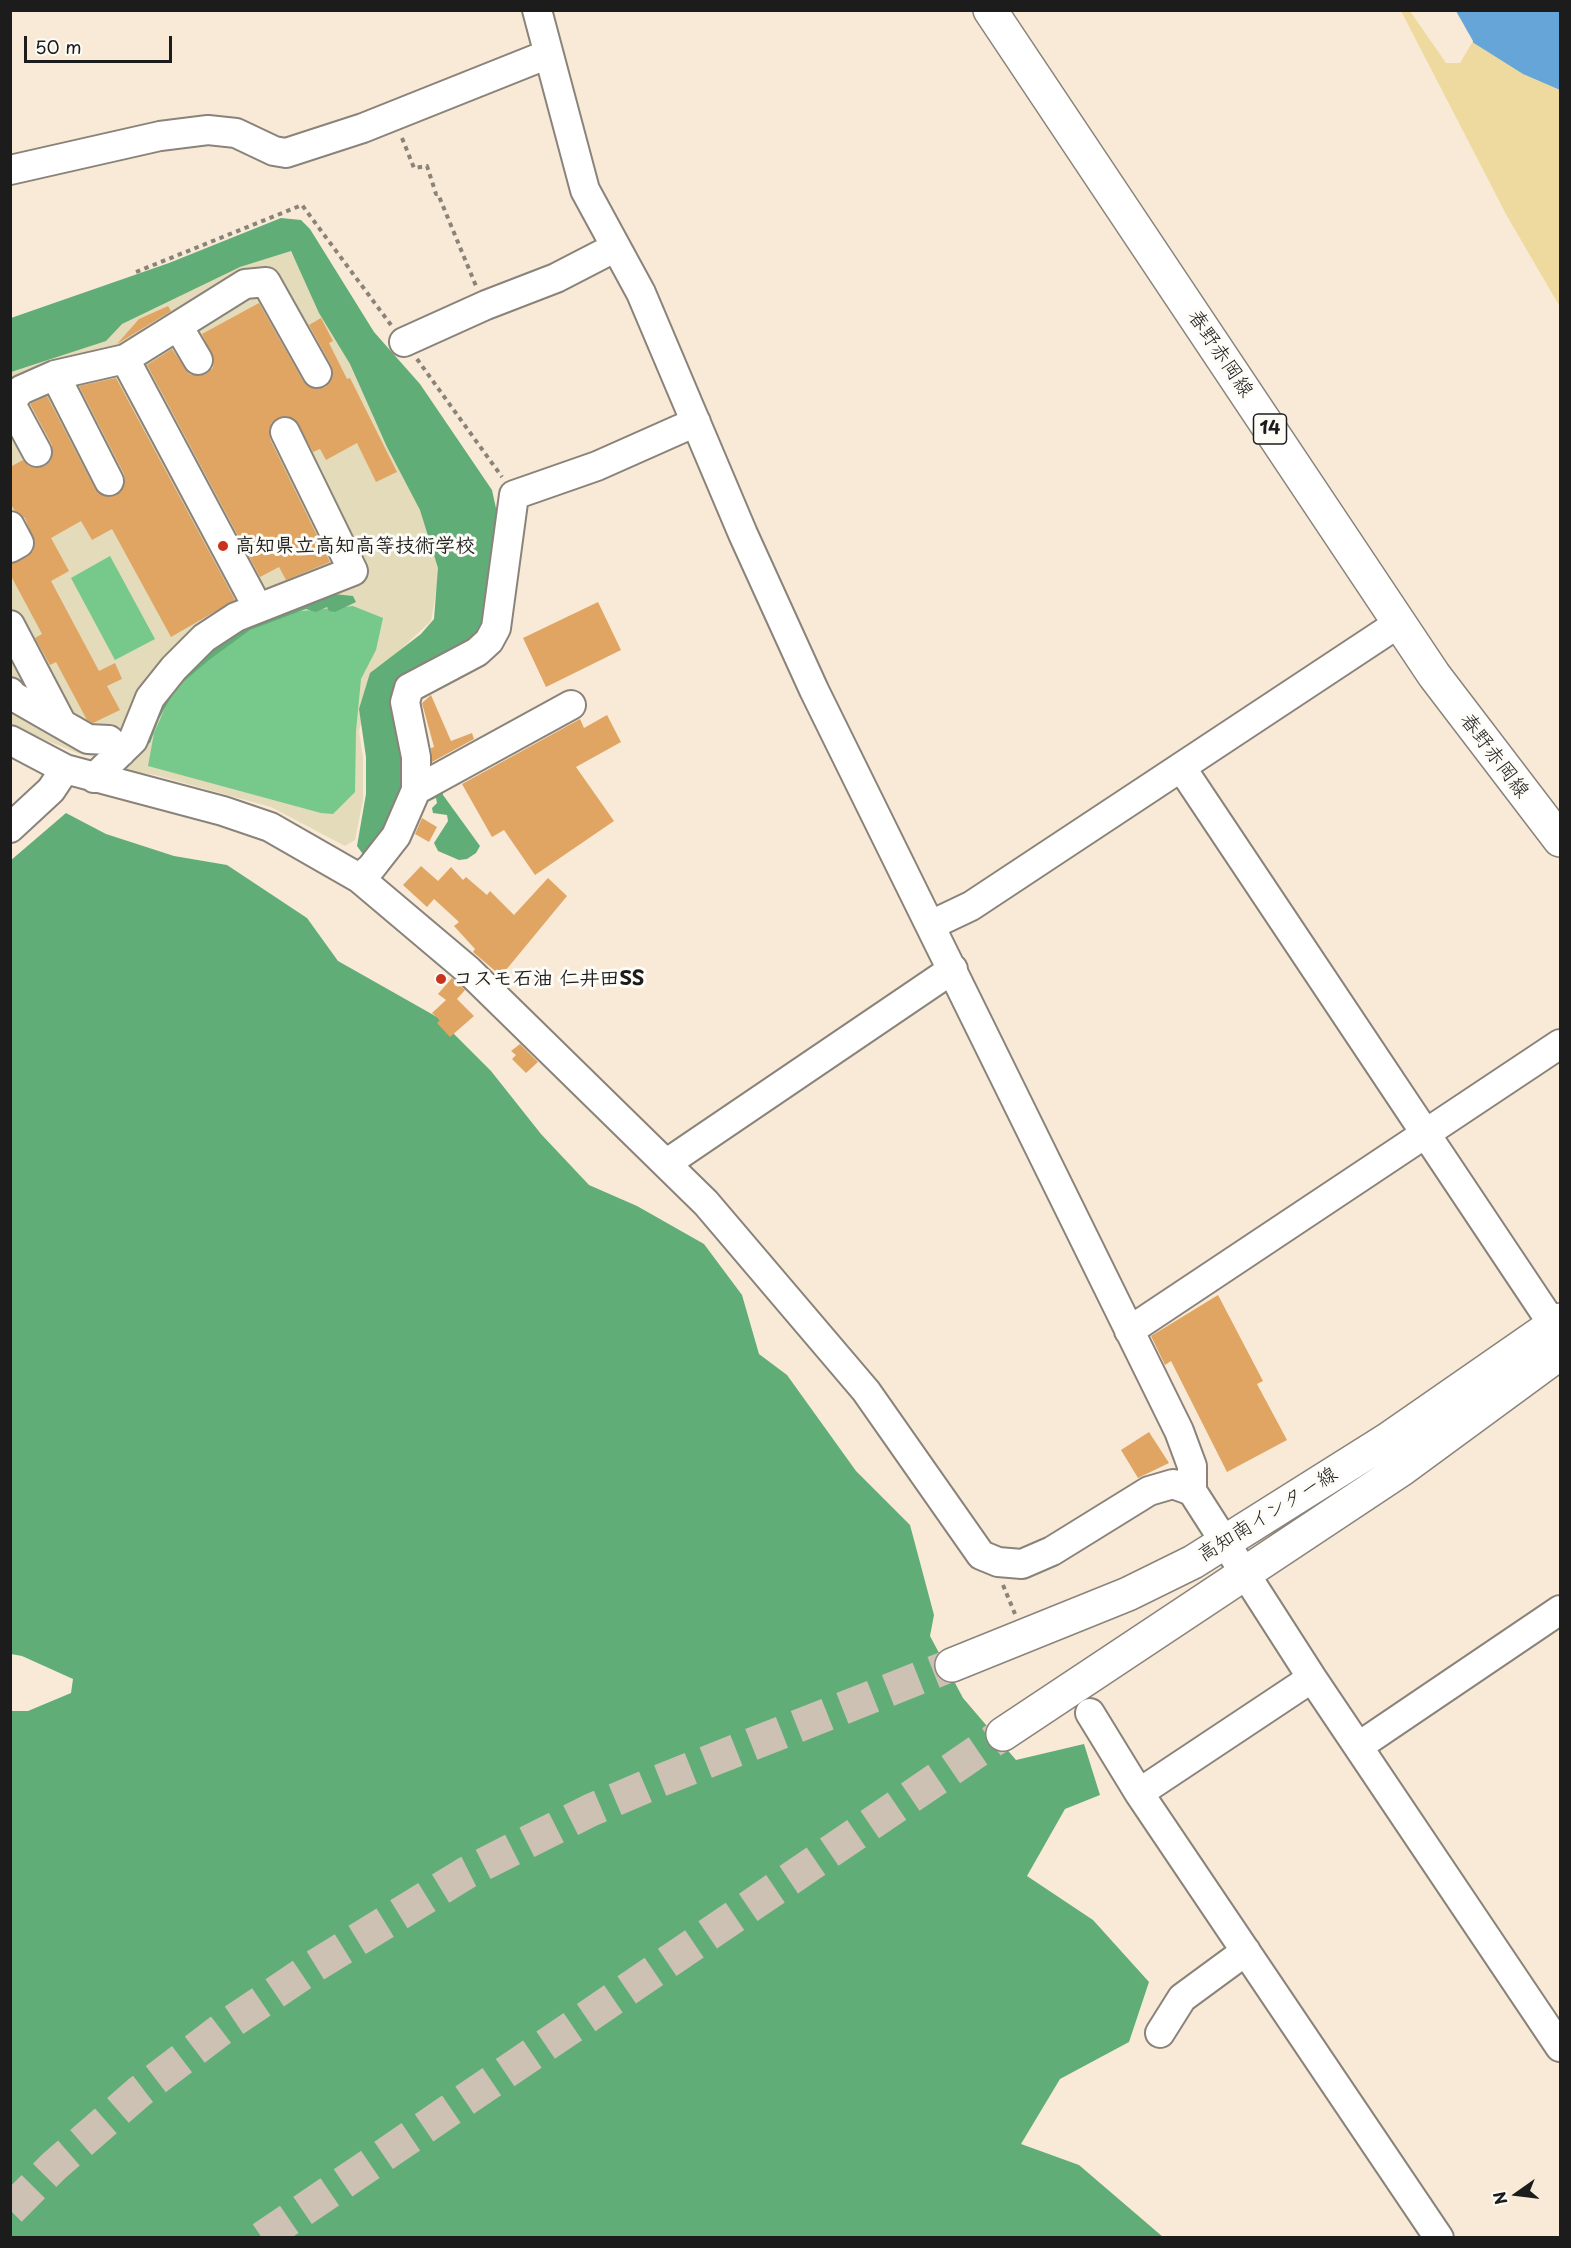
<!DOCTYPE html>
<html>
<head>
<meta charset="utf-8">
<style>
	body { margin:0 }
	#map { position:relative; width:1571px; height:2248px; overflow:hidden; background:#f8ead7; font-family:"Playpen Sans",sans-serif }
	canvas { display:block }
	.frame { position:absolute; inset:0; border:12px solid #1c1c1c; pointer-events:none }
	.north { position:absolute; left:1487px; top:2164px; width:60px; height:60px; -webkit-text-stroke:4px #fdfcf7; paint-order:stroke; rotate:256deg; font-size:16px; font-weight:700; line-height:24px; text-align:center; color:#1c1c1c }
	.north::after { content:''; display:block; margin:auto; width:21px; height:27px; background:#1c1c1c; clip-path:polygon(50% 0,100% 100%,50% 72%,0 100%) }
	.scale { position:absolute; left:24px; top:36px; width:148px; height:27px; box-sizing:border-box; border:3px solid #1c1c1c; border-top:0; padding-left:8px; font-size:18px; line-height:21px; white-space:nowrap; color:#1c1c1c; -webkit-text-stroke:4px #fdfcf7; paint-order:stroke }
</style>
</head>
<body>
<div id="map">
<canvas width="1571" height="2248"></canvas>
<div class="frame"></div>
<div class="north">N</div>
<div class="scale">50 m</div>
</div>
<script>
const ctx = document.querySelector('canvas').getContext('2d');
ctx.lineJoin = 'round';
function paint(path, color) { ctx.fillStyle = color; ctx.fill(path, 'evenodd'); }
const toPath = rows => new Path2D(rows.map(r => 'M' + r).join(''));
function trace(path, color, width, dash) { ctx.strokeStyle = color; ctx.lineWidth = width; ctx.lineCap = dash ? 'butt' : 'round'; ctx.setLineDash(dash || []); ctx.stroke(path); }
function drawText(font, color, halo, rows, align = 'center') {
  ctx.font = font + ' "Playpen Sans","Klee One",sans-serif'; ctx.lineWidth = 6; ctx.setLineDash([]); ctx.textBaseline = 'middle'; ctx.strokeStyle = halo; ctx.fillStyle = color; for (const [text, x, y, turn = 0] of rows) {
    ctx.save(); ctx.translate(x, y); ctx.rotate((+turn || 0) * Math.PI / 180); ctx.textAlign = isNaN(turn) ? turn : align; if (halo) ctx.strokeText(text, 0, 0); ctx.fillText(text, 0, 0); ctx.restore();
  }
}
const built = toPath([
	[290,251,354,365,434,538,440,568,431,621,384,665,370,690,359,731,363,758,363,800,355,840,345,846,271,807,155,775,124,770,119,762,77,753,36,736,34,738,11,723,10,361,211,276]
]);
const green = toPath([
	[110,556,155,639,115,660,71,578],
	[353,606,383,618,376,650,361,679,356,731,355,792,333,814,321,813,148,766,154,733,169,699,186,676,250,626,292,612]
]);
const forest = toPath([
	[281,218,301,220,310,229,374,332,420,384,492,490,501,531,482,634,405,680,405,805,367,860,357,846,366,794,366,757,359,709,370,673,421,634,434,619,438,568,420,510,387,447,350,364,319,313,291,251,240,267,122,324,106,341,11,372,11,318,169,263],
	[334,594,353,596,356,602,335,612,329,611,327,607,316,612,306,609,250,630,209,660,176,688,159,719,150,743,145,744,143,729,193,658,281,607],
	[436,785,442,785,443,795,480,846,476,853,467,859,459,860,438,851,434,843,448,821,447,815,433,813,432,808,437,803,436,798,425,803],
	[66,813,106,834,174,856,227,865,307,918,338,961,437,1017,491,1071,541,1134,589,1185,637,1206,704,1244,742,1295,759,1354,787,1375,856,1471,910,1525,934,1615,930,1636,963,1698,1016,1760,1084,1744,1100,1795,1065,1809,1027,1876,1093,1920,1149,1982,1129,2042,1060,2079,1021,2144,1079,2165,1163,2237,11,2237,11,1711,28,1711,71,1693,73,1679,22,1656,11,1654,10,861]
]);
const sand = toPath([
	[1401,11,1410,11,1446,63,1460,63,1473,41,1523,74,1560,90,1560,307,1507,216]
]);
const water = toPath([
	[1423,11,1560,11,1560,90,1523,74]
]);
const pier = toPath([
	[1420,10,1456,11,1473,41,1472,44]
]);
const building = toPath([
	[259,303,303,381,316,389,326,387,333,374,331,365,309,325,321,318,333,341,329,343,347,379,350,378,397,472,376,482,357,443,326,460,320,449,313,452,295,419,286,416,272,422,269,430,270,439,330,562,286,580,279,567,260,577,147,365,172,349,189,374,198,376,206,374,213,368,214,359,202,334],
	[168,306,171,311,117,344,139,319],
	[116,378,235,600,171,637,112,529,92,540,81,521,51,538,69,571,51,581,99,671,115,663,122,679,107,686,120,710,93,723,87,720,56,662,50,665,35,638,42,634,10,574,10,564,27,557,33,551,35,543,25,518,15,511,10,503,10,467,23,460,29,466,37,468,45,466,51,460,52,445,30,404,47,396,95,489,108,497,117,495,125,482,124,474,79,386],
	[598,602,621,650,546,687,523,638],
	[431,695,451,741,472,733,474,739,432,762,431,748,434,747,422,703],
	[607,715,621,742,576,767,614,821,535,875,504,830,492,837,462,784,580,719,584,728],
	[422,818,437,827,429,842,415,834],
	[421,866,438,881,451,867,463,880,466,877,487,895,490,891,514,915,548,878,567,896,501,976,473,952,475,949,454,926,459,922,434,899,427,907,403,885],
	[452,978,465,990,457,999,474,1016,450,1037,437,1023,440,1020,432,1013,446,1000,438,994],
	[520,1044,538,1062,526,1073,512,1059,516,1055,511,1051],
	[1218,1295,1263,1381,1257,1384,1287,1440,1227,1472,1171,1361,1165,1365,1151,1336],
	[1149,1432,1169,1463,1138,1478,1121,1450]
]);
const majorTunnel = toPath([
	[10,2210,54,2166,139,2092,227,2025,313,1967,466,1873,591,1810,659,1781,952,1665],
	[262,2238,1003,1734]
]);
const path = toPath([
	[402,138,414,168,427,166,436,194,438,194,476,286],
	[136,272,302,205,391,325],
	[417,359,502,477],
	[1003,1585,1015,1614]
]);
const minor = toPath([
	[537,10,585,190,641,293,743,534,814,690,1179,1431,1192,1466,1192,1491],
	[10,170,160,136,208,130,236,133,274,151,286,153,363,128,546,55],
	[178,326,198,360],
	[404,342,486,305,556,278,616,247],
	[125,359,258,608],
	[55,375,109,481],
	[37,452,10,402,21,390,55,375,125,359,245,284,266,282,317,373],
	[10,526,19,543,10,548],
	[10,625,62,724],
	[10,692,13,696,88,739,109,740,121,752],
	[10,740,65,769,223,811,270,827,359,878,468,970,706,1203,866,1391,981,1555,998,1562,1022,1564,1052,1551,1149,1491,1173,1484,1192,1491,1312,1678,1560,2047],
	[1181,767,1560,1335],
	[94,778,133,740,150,698,174,668,204,638,236,617,353,571,285,432],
	[416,790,571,705],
	[10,828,51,790,65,769],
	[359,878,371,868,396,836,416,790,416,757,405,702,409,688,477,652,489,641,496,628,514,495,597,466,696,422],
	[931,925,971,906,1399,623],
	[667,1163,953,969],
	[1129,1331,1560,1044],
	[1090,1713,1139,1793,1439,2238],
	[1359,1746,1560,1610],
	[1139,1793,1312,1678],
	[1160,2033,1182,1998,1246,1951]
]);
const major = toPath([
	[990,10,1434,675,1560,840],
	[952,1665,1128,1594,1193,1562,1387,1440,1560,1320],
	[1003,1734,1402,1469,1560,1353]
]);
const markers = [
	[223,546,6,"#c8321e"],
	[441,979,6,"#c8321e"]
];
const shields = [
	[1270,429,33]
];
const shieldNames = [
	["14",1270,429]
];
const streetNames = [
	["春野赤岡線",1220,354,56],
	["春野赤岡線",1494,756,53],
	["高知南インター線",1268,1515,-32]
];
const poiNames = [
	["高知県立高知高等技術学校",235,546],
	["コスモ石油 仁井田SS",453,979]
];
paint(built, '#e3dbba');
paint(green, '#76c98b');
paint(forest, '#60ad77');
paint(sand, '#eeda9e');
paint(water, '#65a5d8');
paint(pier, '#f8ead7');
paint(building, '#e0a562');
trace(majorTunnel, '#ccc1b2', 33, [33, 16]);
trace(minor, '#8a837a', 32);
trace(major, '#8a837a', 36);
trace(path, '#8a837a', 4, [4.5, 4.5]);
trace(minor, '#fff', 28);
trace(major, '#fff', 33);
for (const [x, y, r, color] of markers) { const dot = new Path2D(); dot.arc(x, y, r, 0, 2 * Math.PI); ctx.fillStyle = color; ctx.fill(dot); trace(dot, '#fdfcf7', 2); }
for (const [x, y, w] of shields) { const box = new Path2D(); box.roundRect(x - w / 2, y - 15, w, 30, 4.5); ctx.fillStyle = '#fdfcf7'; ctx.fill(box); trace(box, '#1c1c1c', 1.5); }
drawText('bold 18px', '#1c1c1c', null, shieldNames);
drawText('20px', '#1c1c1c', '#fdfcf7', streetNames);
drawText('bold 20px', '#1c1c1c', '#fdfcf7', poiNames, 'left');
</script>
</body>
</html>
